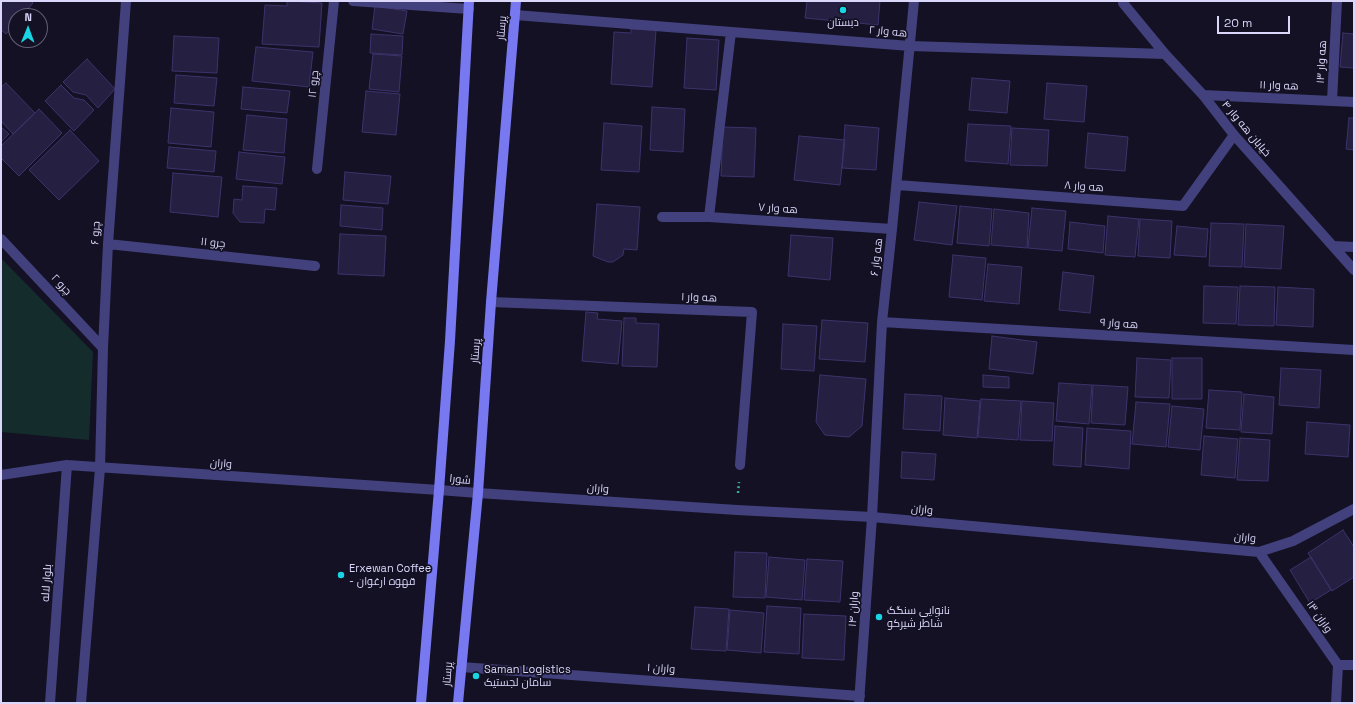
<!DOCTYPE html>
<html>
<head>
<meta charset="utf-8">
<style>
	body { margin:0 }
	#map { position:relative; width:1355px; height:704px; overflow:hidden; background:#131123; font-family:"Space Grotesk",sans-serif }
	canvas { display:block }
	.frame { position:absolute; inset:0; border:2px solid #dad7fb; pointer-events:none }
	.north { position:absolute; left:8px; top:8px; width:40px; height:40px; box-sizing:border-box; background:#131123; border:1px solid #636079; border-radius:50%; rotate:1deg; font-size:11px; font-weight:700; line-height:16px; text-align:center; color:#dad7fb }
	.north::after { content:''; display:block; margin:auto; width:14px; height:18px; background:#19d5e4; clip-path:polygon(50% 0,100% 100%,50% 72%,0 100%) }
	.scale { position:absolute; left:1217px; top:16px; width:73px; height:18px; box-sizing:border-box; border:2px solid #dad7fb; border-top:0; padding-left:5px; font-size:12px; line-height:14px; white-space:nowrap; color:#dad7fb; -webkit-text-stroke:3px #131123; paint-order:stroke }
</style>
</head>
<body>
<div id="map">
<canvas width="1355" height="704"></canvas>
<div class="frame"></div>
<div class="north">N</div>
<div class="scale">20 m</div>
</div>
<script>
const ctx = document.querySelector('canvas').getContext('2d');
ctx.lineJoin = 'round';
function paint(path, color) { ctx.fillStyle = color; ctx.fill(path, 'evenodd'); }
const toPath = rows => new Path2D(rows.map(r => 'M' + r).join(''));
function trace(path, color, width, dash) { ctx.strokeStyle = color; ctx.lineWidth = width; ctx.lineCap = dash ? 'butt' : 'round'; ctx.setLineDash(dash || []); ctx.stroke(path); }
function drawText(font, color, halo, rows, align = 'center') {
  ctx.font = font + ' "Space Grotesk",Cairo,sans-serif'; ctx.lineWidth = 3.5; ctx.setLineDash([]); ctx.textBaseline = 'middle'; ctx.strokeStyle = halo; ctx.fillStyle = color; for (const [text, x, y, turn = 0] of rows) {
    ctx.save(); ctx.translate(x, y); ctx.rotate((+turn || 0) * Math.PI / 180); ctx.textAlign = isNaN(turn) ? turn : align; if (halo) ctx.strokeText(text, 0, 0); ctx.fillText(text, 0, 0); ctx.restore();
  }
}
const green = toPath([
	[1,258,93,352,89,440,1,432]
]);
const building = toPath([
	[1,1,31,1,33,3,22,16,16,16,16,23,6,34,1,30,1,1],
	[287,1,322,3,319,47,262,44,265,5,287,6,287,1],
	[807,1,880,1,878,25,805,18,807,1],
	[375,6,407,11,403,34,372,29,375,6],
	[631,29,656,30,652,87,611,84,614,32,631,33,631,29],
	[1343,33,1354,34,1354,68,1340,67,1343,33],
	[371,34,403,36,402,55,370,53,371,34],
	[174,36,219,38,217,73,172,71,174,36],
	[687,38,719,40,716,90,684,88,687,38],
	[256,47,313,52,309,87,252,81,256,47],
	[373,54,402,56,399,92,369,89,373,54],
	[87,59,115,89,98,108,86,95,73,92,63,82,87,59],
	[176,75,217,78,214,106,174,103,176,75],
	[972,78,1010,81,1007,113,969,110,972,78],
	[6,83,35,113,13,134,1,121,1,87,6,83],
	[1047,83,1087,86,1084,122,1044,119,1047,83],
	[61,85,74,98,84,100,94,110,74,131,45,101,61,85],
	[243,87,290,91,287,113,241,109,243,87],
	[366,91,400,94,396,135,362,132,366,91],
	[652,107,685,109,683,152,650,150,652,107],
	[171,108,214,112,211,147,168,143,171,108],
	[39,109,62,133,19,176,1,158,1,146,39,109],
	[247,115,287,119,284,153,243,150,247,115],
	[1349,118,1354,118,1354,150,1346,149,1349,118],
	[604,123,642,126,639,172,601,170,604,123],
	[968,124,1011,126,1008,164,965,161,968,124],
	[845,125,879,128,876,170,842,168,845,125],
	[1,127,9,134,1,142,1,127],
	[723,127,756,128,754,177,721,176,723,127],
	[1012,128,1049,130,1047,166,1010,165,1012,128],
	[70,130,99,161,59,200,29,170,70,130],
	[1088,133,1128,137,1125,171,1085,168,1088,133],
	[799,136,845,140,840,185,794,180,799,136],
	[169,147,216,151,214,172,167,168,169,147],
	[239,152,285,157,282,184,236,179,239,152],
	[345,172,391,176,388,204,343,200,345,172],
	[173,173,222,177,218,217,170,212,173,173],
	[243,186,277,188,275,210,265,209,264,223,240,222,233,213,234,199,242,200,243,186],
	[919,202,957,206,952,245,914,240,919,202],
	[597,204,640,207,637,250,624,249,623,255,613,262,608,262,593,256,597,204],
	[341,205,383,208,382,230,340,226,341,205],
	[960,206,992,209,989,246,957,243,960,206],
	[1032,208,1066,211,1062,251,1028,248,1032,208],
	[994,209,1029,213,1027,248,991,245,994,209],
	[1108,216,1139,219,1135,257,1105,255,1108,216],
	[1140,219,1172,221,1170,258,1138,256,1140,219],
	[1070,222,1105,226,1103,253,1068,249,1070,222],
	[1211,223,1244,224,1242,267,1209,266,1211,223],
	[1246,224,1284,226,1281,269,1244,267,1246,224],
	[1177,226,1208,229,1206,257,1174,255,1177,226],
	[340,234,386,236,384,276,338,274,340,234],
	[791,235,833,238,830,280,788,276,791,235],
	[953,255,986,258,982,300,949,297,953,255],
	[988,264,1022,267,1019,304,984,301,988,264],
	[1063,272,1094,276,1090,313,1059,310,1063,272],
	[1204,286,1238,287,1236,324,1203,323,1204,286],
	[1240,286,1275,287,1274,326,1238,325,1240,286],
	[1278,287,1314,289,1313,327,1276,325,1278,287],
	[586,312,598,313,597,319,622,321,618,364,582,361,586,312],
	[624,318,636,318,636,323,659,324,657,367,622,366,624,318],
	[822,320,868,323,865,362,819,359,822,320],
	[783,324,817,326,814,371,781,369,783,324],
	[992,336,1037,342,1033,374,989,369,992,336],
	[1137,358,1171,360,1169,398,1135,397,1137,358],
	[1172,358,1202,358,1202,399,1172,399,1172,358],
	[1281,368,1321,370,1319,408,1279,405,1281,368],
	[820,375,866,379,862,426,849,437,825,435,816,422,820,375],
	[983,375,1009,377,1009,388,983,387,983,375],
	[1059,383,1092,385,1089,424,1056,421,1059,383],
	[1093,385,1128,387,1125,425,1091,423,1093,385],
	[1209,390,1242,392,1240,430,1206,428,1209,390],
	[905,394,942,396,940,431,903,429,905,394],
	[1244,394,1274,397,1272,434,1241,432,1244,394],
	[945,398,980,401,977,438,943,435,945,398],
	[981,399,1021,401,1018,440,978,437,981,399],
	[1022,401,1054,403,1052,441,1020,440,1022,401],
	[1136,402,1170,404,1166,447,1132,444,1136,402],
	[1172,406,1204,409,1200,450,1168,447,1172,406],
	[1307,422,1350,425,1348,457,1305,454,1307,422],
	[1055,426,1083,428,1081,467,1053,465,1055,426],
	[1087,428,1131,431,1129,469,1085,465,1087,428],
	[1204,436,1238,439,1235,478,1201,475,1204,436],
	[1240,438,1270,440,1268,481,1237,480,1240,438],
	[902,452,936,454,934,480,901,478,902,452],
	[1343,530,1354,547,1354,577,1332,591,1308,553,1343,530],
	[735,552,767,553,765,598,733,597,735,552],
	[769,557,805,560,802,600,766,597,769,557],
	[1311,557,1331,590,1310,603,1290,570,1311,557],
	[807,559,843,561,840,602,804,600,807,559],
	[767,606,801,608,799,654,764,652,767,606],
	[695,607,729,609,726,651,691,649,695,607],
	[730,610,764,613,761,653,727,650,730,610],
	[804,614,846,616,844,660,802,658,804,614]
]);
const path = toPath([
	[738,493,739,482]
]);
const minor = toPath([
	[1123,1,1123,3,1165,54,1203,95,1234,135,1354,270],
	[515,15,910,46,1165,54],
	[1203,95,1354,102],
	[1332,101,1337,1],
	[317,169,334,1],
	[897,185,1183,206,1234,135],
	[662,217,709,217,892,229],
	[709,217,731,32],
	[1,239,103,348],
	[108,244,315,266],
	[1333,246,1354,247],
	[491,302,752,312,740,465],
	[882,322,1354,350],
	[100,468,103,348,108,244,126,1],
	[478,493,737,510,872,517,1259,552,1293,541,1354,509],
	[1259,552,1338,665,1336,703],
	[1338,665,1354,665],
	[461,667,860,696],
	[859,703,872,517,882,322,892,229,914,1]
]);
const tertiary = toPath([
	[353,1,469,9],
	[1,475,67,465,439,490,478,493],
	[50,703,67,465],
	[81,703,100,468]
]);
const secondary = toPath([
	[421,703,439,490,450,341,469,1],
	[458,703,478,493,491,302,516,1]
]);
const markers = [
	[843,10,4,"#19d5e4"],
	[341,575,4,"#19d5e4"],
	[879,617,4,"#19d5e4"],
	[476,676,4,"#19d5e4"]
];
const poiNames = [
	["دبستان",843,23,"center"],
	["Erxewan Coffee",349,569],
	["- قهوه ارغوان",349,582],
	["نانوایی سنگک",887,611],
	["شاطر شیرکو",887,624],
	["Saman Logistics",484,670],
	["سامان لجستیک",484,683]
];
const streetNames = [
	["پرستار",502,28,-85],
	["هه وار ۲",888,32,5],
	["هه وار ۱۳",1322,62,-87],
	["چرو ۱۲",314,84,-84],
	["هه وار ۱۱",1279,86,2],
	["خیابان هه وار ۴",1246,129,50],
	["هه وار ۸",1084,187,4],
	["هه وار ۷",778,209,4],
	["چرو ۶",96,233,-86],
	["چرو ۱۱",213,243,6],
	["هه وار ۶",877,257,-83],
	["چرو ۲",61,285,47],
	["هه وار ۱",699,298,2],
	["هه وار ۹",1119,324,4],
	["پرستار",476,351,-86],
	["واران",221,464,4],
	["شورا",460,480,6],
	["واران",598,489,4],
	["واران",922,510,5],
	["واران",1245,538,5],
	["بلوار لاله",47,583,-86],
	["واران ۱۴",854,609,-86],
	["واران ۱۳",1319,617,55],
	["واران ۱",661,669,4],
	["پرستار",448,674,-85]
];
paint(green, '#142c2b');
paint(building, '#251f42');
trace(building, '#3d336b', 1);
trace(path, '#3ca9a0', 2.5, [2, 3]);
trace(minor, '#42417d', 10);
trace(tertiary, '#42417d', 10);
trace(secondary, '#7878f0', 10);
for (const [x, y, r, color] of markers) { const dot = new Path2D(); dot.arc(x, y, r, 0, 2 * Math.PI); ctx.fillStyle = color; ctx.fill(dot); trace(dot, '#131123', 1.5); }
drawText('11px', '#dad7fb', '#131123', poiNames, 'left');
drawText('11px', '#dad7fb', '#131123', streetNames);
</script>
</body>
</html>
